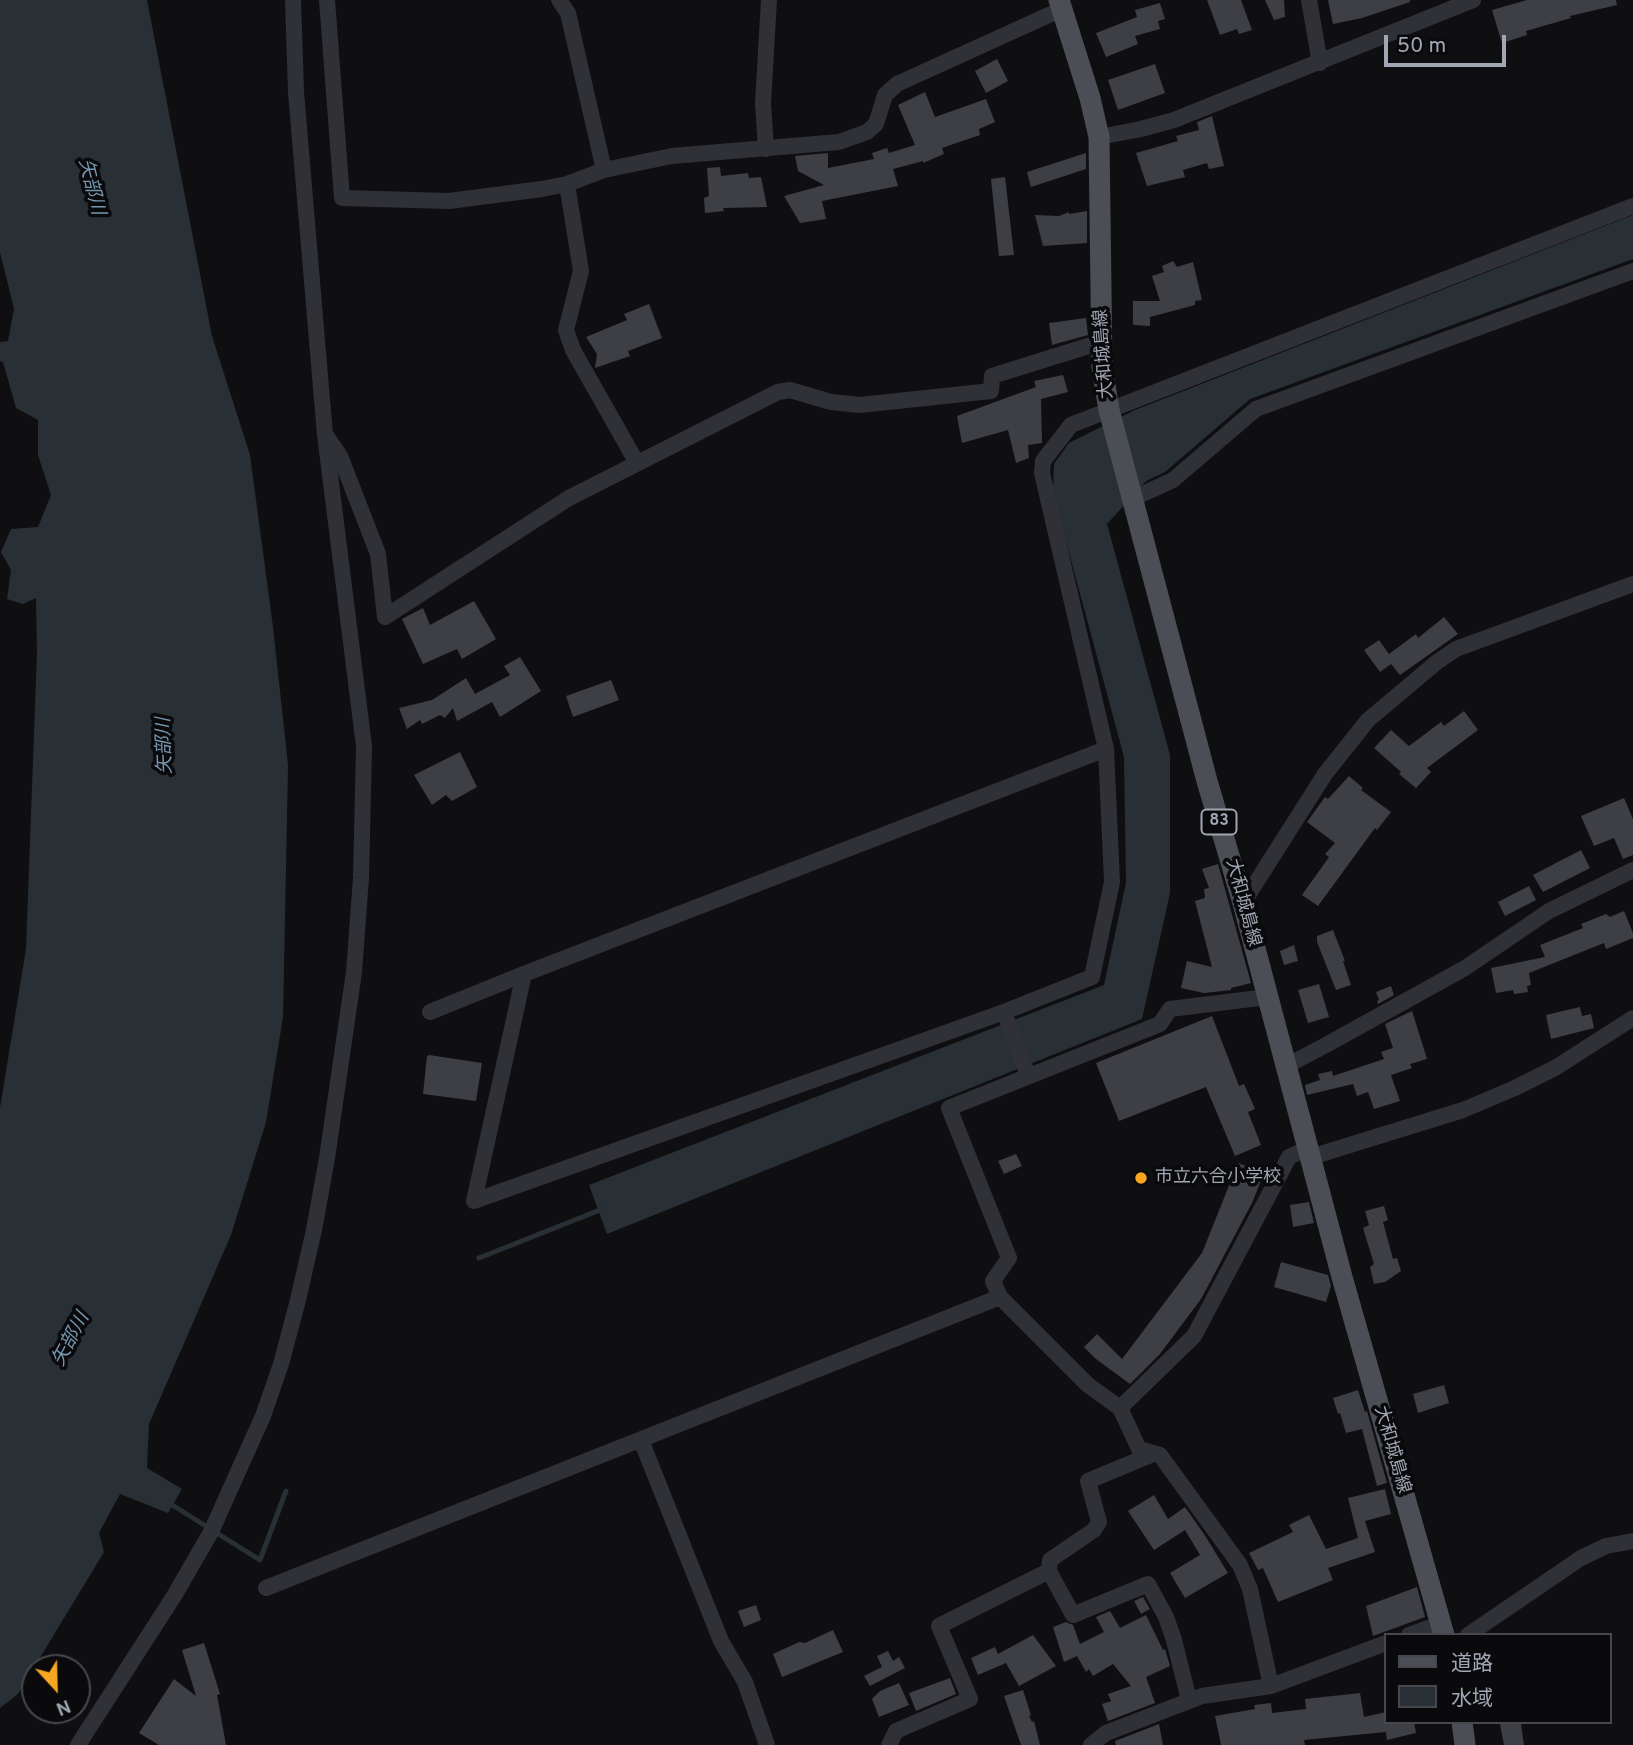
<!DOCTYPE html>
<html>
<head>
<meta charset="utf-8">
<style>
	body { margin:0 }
	#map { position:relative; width:1633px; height:1745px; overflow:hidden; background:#0f0f11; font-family:Overpass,"Noto Sans JP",sans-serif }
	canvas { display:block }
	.legend { position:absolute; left:1384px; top:1633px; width:228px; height:91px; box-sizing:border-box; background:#0a0a0c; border:2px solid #46484e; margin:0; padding:9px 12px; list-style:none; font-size:21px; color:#a0a6b2 }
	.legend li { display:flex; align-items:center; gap:14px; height:35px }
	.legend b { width:35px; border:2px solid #46484e }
	.north { position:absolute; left:21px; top:1654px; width:70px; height:70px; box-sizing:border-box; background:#0a0a0c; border:2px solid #46484e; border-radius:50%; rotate:158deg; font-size:19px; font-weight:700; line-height:28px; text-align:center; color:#a0a6b2 }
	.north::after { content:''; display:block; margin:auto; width:24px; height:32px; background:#f7a621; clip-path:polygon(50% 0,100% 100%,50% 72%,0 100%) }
	.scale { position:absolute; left:1384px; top:35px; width:122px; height:32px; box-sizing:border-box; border:4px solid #a0a6b2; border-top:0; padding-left:9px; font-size:21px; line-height:24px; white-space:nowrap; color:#a0a6b2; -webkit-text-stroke:5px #0a0a0c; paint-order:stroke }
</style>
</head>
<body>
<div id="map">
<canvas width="1633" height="1745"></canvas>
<ul class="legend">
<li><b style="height:9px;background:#4c4e55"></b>道路</li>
<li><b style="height:19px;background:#283036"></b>水域</li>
</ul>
<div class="north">N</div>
<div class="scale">50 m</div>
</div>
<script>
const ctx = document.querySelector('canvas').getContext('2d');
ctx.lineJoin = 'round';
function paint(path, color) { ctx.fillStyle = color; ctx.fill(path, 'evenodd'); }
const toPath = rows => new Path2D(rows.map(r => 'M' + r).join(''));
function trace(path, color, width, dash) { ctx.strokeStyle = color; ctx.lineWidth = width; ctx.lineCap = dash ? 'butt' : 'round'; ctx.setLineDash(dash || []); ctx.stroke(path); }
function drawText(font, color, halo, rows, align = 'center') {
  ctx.font = font + ' Overpass,"Noto Sans JP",sans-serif'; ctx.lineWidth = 7; ctx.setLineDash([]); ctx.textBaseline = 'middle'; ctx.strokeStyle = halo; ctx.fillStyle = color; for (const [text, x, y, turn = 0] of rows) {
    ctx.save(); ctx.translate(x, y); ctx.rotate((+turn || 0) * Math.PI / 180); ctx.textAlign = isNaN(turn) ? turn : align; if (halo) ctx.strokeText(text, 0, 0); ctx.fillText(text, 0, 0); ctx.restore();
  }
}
const water = toPath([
	[0,0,147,0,212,336,250,455,273,627,288,765,283,1017,266,1122,231,1235,149,1424,147,1468,182,1489,168,1513,120,1494,99,1533,104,1552,18,1694,0,1708,0,1108,26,949,37,653,36,598,23,604,7,599,11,570,1,552,11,529,38,527,51,495,38,455,38,420,16,408,3,362,0,361,0,342,8,341,14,309,0,252],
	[1633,215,1633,259,1250,399,1165,472,1146,481,1107,524,1170,755,1170,893,1142,1019,607,1234,589,1185,1104,985,1126,883,1124,757,1053,493,1054,464,1069,443,1135,410]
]);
const stream = toPath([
	[479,1258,605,1208],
	[169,1503,260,1560,286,1491]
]);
const building = toPath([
	[1207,0,1241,0,1252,30,1239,34,1237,29,1220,35],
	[1265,0,1284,0,1285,17,1274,20],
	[1328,0,1410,0,1410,2,1362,18,1333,24],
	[1527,0,1616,0,1617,5,1570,16,1571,18,1526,31,1527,35,1502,43,1492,10],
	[1160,3,1165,19,1158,21,1160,29,1135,36,1138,44,1106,57,1096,33,1137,17,1135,10],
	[997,59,1008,81,986,93,975,71],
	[1155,64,1165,93,1118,110,1108,80],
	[925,92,935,117,986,99,995,122,979,129,980,135,942,148,944,154,923,163,923,161,893,169,898,186,822,201,826,219,800,223,784,196,824,185,798,171,795,156,828,153,828,168,874,159,872,153,887,148,889,153,915,145,898,105],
	[1212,116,1224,166,1209,169,1207,163,1183,170,1185,177,1147,186,1136,153,1178,141,1176,136,1199,130,1197,122],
	[1086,153,1086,169,1031,187,1027,172],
	[720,167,721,176,748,173,749,178,761,177,767,207,723,208,724,211,705,213,704,198,709,196,707,168],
	[1005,177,1014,255,999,256,991,179],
	[1087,211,1087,243,1043,246,1035,215,1059,216,1069,212,1069,214],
	[1173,261,1177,267,1193,262,1202,300,1195,301,1195,305,1150,317,1150,326,1133,325,1133,301,1160,301,1152,276,1164,272,1162,266],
	[649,304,662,338,628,351,630,356,595,368,597,354,586,337,627,320,624,314],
	[1086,318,1088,335,1052,345,1049,323],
	[1063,375,1068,392,1041,399,1042,443,1028,445,1029,458,1016,463,1008,430,962,443,957,416,1036,387,1034,381],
	[474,601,496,639,462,659,457,649,423,664,402,619,423,608,430,625],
	[1444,617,1458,634,1400,675,1391,664,1380,672,1364,650,1379,640,1389,654,1416,634,1418,638],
	[520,657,541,691,500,717,492,702,457,721,453,708,445,718,440,715,422,724,420,720,407,729,399,708,432,700,466,678,475,694,510,675,504,666],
	[611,680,619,700,573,717,566,696],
	[1464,711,1478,730,1427,768,1431,772,1416,788,1399,774,1401,772,1374,748,1391,730,1409,746,1441,722,1444,726],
	[460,752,477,787,452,801,446,795,432,805,414,775],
	[1349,776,1363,788,1361,790,1391,812,1377,830,1375,828,1318,906,1302,895,1329,857,1325,854,1335,843,1307,822,1325,797,1328,799],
	[1624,798,1633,819,1633,855,1623,859,1614,838,1594,846,1581,816],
	[1581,850,1590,868,1543,892,1533,875],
	[1218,864,1251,983,1231,988,1231,990,1204,993,1181,988,1187,961,1212,967,1195,901,1205,898,1204,889,1209,888,1202,869],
	[1529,886,1536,900,1505,916,1498,902],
	[1624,911,1633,933,1633,938,1606,949,1604,943,1529,973,1531,985,1527,986,1528,992,1514,994,1513,990,1496,993,1491,968,1545,957,1540,945,1583,928,1581,924,1606,914,1610,917],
	[1333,930,1345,961,1343,961,1351,985,1336,990,1317,942,1317,936],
	[1294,945,1298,961,1284,965,1280,951],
	[1319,984,1329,1017,1308,1023,1298,990],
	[1391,986,1394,995,1378,1004,1377,1001,1379,1000,1376,992],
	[1580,1007,1582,1016,1591,1014,1594,1028,1551,1039,1546,1015],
	[1412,1011,1427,1059,1410,1064,1412,1068,1391,1075,1400,1101,1374,1109,1368,1092,1357,1096,1353,1084,1307,1095,1305,1085,1320,1080,1318,1074,1332,1071,1333,1076,1384,1059,1381,1052,1393,1048,1385,1024],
	[1212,1016,1239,1086,1244,1084,1255,1109,1248,1112,1261,1145,1235,1156,1206,1087,1119,1121,1096,1063],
	[429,1055,482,1063,476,1101,423,1094,427,1056],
	[1016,1154,1022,1166,1004,1174,998,1161],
	[1238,1163,1264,1173,1252,1203,1201,1299,1160,1354,1130,1384,1096,1359,1084,1347,1097,1334,1122,1359,1202,1253],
	[1309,1202,1314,1223,1293,1227,1290,1205],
	[1384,1206,1388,1220,1383,1222,1393,1259,1397,1258,1401,1271,1385,1282,1374,1284,1370,1267,1374,1264,1363,1228,1369,1225,1365,1211],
	[1281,1262,1328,1275,1331,1286,1326,1302,1274,1287],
	[1444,1385,1449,1403,1418,1413,1413,1394],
	[1358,1390,1365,1412,1367,1411,1387,1483,1377,1486,1362,1429,1346,1433,1340,1413,1338,1414,1333,1398],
	[1385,1489,1391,1514,1365,1521,1375,1552,1328,1568,1333,1580,1278,1602,1263,1568,1258,1570,1249,1553,1293,1532,1289,1525,1309,1515,1326,1549,1358,1538,1348,1498],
	[1154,1495,1168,1519,1185,1507,1204,1534,1228,1573,1185,1598,1170,1573,1200,1555,1185,1530,1154,1550,1128,1511],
	[1417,1587,1425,1617,1373,1636,1366,1606],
	[1143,1597,1150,1609,1141,1614,1134,1601],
	[756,1605,761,1620,744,1627,738,1611],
	[1110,1611,1120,1628,1146,1615,1163,1650,1165,1649,1170,1666,1146,1677,1155,1703,1108,1721,1102,1704,1111,1701,1108,1694,1131,1686,1113,1664,1093,1676,1089,1669,1086,1672,1077,1656,1064,1662,1053,1627,1066,1622,1073,1625,1080,1644,1104,1632,1096,1617],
	[833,1630,843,1652,782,1677,773,1654,799,1642,805,1643],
	[1033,1635,1056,1666,1019,1686,1006,1663,978,1675,971,1658,995,1647,998,1654],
	[204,1643,220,1694,217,1695,226,1745,159,1745,139,1733,174,1679,196,1696,182,1650],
	[888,1651,893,1661,899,1657,905,1668,870,1686,864,1676,882,1667,877,1656],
	[950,1678,956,1694,916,1711,909,1693],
	[899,1683,909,1705,879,1717,872,1699,880,1691],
	[1023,1690,1031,1715,1029,1716,1032,1722,1034,1721,1040,1745,1021,1745,1004,1696],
	[1360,1693,1364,1717,1386,1712,1386,1722,1414,1722,1416,1733,1387,1740,1386,1732,1304,1740,1305,1745,1221,1745,1215,1716,1255,1709,1254,1705,1271,1703,1272,1713,1306,1709,1305,1699],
	[1159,1724,1163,1745,1116,1745,1115,1741],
	[1500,1724,1521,1724,1524,1745,1504,1745]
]);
const minor = toPath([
	[327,0,342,198,449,201,542,189,567,184,604,170,672,156,839,142,867,132,876,124,885,95,897,84,1062,9],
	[559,0,568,13,604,170],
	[1309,0,1320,63],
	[1099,137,1141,129,1174,120,1473,0],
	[766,149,763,103,769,0],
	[567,184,581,271,566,330,573,350,637,463],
	[327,437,340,456,378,554,385,617,569,498,778,392,790,390,831,402,860,405,991,391,992,376,1101,342],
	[1132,499,1173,480,1256,409,1633,271],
	[1243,903,1325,774,1368,720,1437,662,1456,649,1633,584],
	[524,974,474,1201,1004,1012,1092,977,1112,882,1106,749,1042,473,1043,461,1071,425,1633,206],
	[1267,997,1170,1009,1160,1024,949,1108,1009,1258,993,1281,1000,1297,1088,1385,1120,1408,1139,1449,1160,1455,1240,1565,1250,1589,1271,1686],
	[430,1012,524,974,1106,749],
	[1004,1012,1028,1075],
	[1286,1066,1326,1045,1465,968,1549,911,1633,870],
	[1311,1157,1463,1110,1515,1088,1555,1068,1633,1018],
	[1120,1408,1194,1336,1289,1157,1308,1148],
	[641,1440,721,1641,745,1682,767,1745],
	[1049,1571,1073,1615,1148,1584,1166,1617,1174,1640,1189,1700],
	[266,1588,1000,1297],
	[1409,1635,1442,1623],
	[1468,1635,1581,1558,1606,1546,1633,1541],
	[78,1745,174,1596,211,1532,263,1416,281,1364,298,1300,314,1230,327,1158,354,972,361,878,364,746,325,435,296,92,293,0],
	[889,1745,896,1731,970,1699,939,1626,1049,1571,1050,1560,1094,1530,1099,1522,1088,1481,1153,1454],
	[1091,1745,1106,1733,1202,1696,1271,1686,1386,1643]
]);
const major = toPath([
	[1059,0,1090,98,1099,137,1102,367,1109,410,1207,781,1243,903,1342,1277,1444,1635],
	[1462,1722,1465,1745]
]);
const markers = [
	[1141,1178,7,"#f7a621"]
];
const shields = [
	[1219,822,35]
];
const shieldNames = [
	["83",1219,822]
];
const streetNames = [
	["大和城島線",1105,354,-94],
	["大和城島線",1242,903,75],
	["大和城島線",1391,1450,74]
];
const poiNames = [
	["市立六合小学校",1155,1178]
];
const waterNames = [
	["矢部川",90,187,76],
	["矢部川",166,746,-92],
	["矢部川",72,1340,-62]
];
paint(water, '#283036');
trace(stream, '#283036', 5);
paint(building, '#3e3f44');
trace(minor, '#303136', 16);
trace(major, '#4c4e55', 21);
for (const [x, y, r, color] of markers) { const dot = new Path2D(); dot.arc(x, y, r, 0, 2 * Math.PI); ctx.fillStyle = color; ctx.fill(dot); trace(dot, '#0a0a0c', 2.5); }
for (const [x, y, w] of shields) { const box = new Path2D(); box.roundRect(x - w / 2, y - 12.5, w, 25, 5); ctx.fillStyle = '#0a0a0c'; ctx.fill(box); trace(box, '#a0a6b2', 2); }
drawText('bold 16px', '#a0a6b2', null, shieldNames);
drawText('18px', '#a0a6b2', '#0a0a0c', streetNames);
drawText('18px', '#a0a6b2', '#0a0a0c', poiNames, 'left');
drawText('italic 19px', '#7596af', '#0a0a0c', waterNames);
</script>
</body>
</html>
